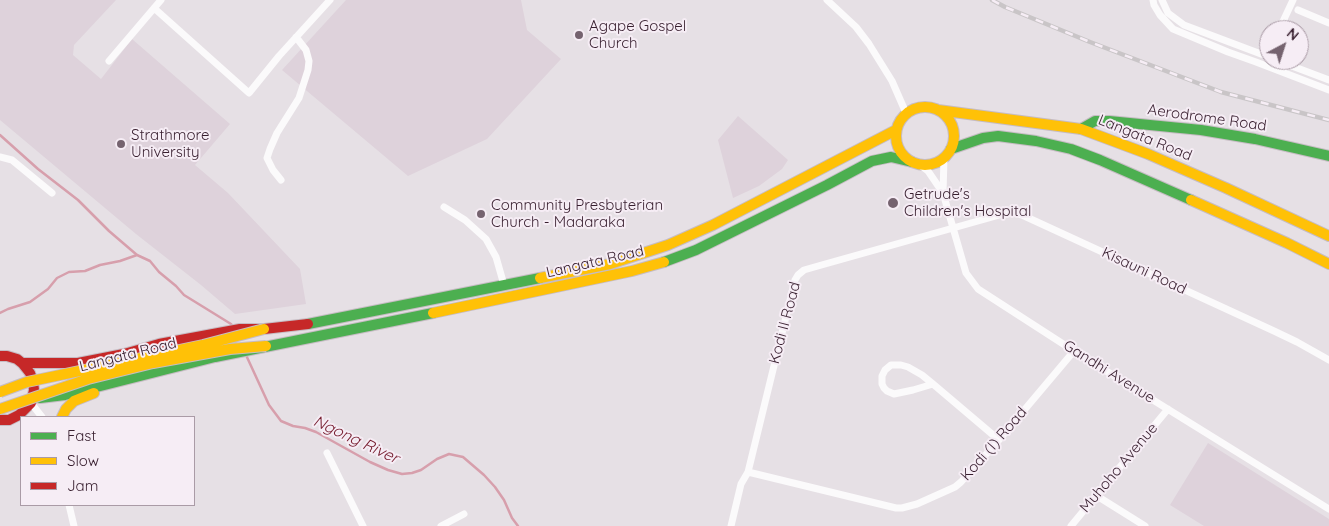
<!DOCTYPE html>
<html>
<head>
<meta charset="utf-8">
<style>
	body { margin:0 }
	#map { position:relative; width:1329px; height:526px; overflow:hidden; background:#e6e0e5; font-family:Quicksand,sans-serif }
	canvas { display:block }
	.legend { position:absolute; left:20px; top:416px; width:175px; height:90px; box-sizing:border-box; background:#f6edf5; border:1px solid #aa9ba6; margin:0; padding:6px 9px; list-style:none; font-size:15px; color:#381f2f }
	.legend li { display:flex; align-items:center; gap:10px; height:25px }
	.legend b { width:25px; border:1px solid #aa9ba6 }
	.north { position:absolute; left:1259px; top:20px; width:50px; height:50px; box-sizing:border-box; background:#f6edf5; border:1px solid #aa9ba6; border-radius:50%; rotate:40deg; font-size:14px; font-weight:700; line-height:20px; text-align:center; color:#381f2f }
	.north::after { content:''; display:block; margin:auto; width:18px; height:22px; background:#75636f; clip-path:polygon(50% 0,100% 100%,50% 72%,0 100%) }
</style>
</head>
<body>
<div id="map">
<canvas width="1329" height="526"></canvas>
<ul class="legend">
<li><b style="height:6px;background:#4caf50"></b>Fast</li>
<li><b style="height:6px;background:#ffc107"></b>Slow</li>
<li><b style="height:6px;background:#c62828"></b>Jam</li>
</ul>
<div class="north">N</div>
</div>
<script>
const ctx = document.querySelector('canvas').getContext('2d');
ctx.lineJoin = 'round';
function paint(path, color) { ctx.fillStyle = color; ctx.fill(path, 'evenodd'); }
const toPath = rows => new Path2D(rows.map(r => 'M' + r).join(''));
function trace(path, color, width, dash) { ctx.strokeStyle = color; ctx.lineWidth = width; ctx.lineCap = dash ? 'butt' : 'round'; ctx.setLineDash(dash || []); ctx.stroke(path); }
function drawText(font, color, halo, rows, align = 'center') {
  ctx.font = font + ' Quicksand,sans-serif'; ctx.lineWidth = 4; ctx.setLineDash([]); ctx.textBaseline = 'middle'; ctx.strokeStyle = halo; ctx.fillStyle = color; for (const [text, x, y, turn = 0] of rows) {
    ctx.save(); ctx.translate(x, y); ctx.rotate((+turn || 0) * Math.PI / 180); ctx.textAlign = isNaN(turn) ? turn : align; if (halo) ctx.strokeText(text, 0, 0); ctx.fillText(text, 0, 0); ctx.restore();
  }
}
const built = toPath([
	[0,0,116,0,74,45,73,55,101,79,132,39,230,124,195,165,228,193,300,269,306,304,235,314,201,285,136,234,0,120],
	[346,0,521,0,527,30,561,59,487,139,408,176,282,70],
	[738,116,788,160,782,169,759,186,733,198,718,140],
	[1208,443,1329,519,1329,526,1204,526,1170,505]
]);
const stream = toPath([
	[0,135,38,169,78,200,109,231,137,255,150,261,159,272,176,286,184,295,231,324,233,327],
	[0,313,8,309,30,302,48,289,57,278,69,272,85,271,100,265,120,261,137,255],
	[246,355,269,405,281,421,293,426,305,428,316,432,370,462,388,470,402,474,412,473,421,470,437,459,449,454,463,457,484,475,495,487,504,500,512,518,518,526]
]);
const street = toPath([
	[827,0,856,27,869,44,892,81,906,113],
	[1153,0,1154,5,1160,15,1173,29,1228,52,1256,62,1329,90],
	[1162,0,1168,13,1184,25,1269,57],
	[154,8,249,93,279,56,330,0],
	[1298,10,1329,23],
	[1279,30,1293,0],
	[1276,60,1329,80],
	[109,61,161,0],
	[0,157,12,160,52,193],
	[920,165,928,171,943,193,966,273,978,289,1074,351,1329,509],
	[281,180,273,170,267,158,270,149,277,133,299,98,308,70,309,61,306,50,296,37],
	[943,193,944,158],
	[444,207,465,220,486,239,496,257,504,285],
	[933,384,913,390,894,394,887,391,884,388,882,384,882,376,885,370,891,365,901,365,908,367,922,375,933,384,999,440],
	[31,403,42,417],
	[327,453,363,526],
	[748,472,896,508,902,508,917,504,955,487,961,482,999,440,1074,351],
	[1097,496,1145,526],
	[69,505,74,526],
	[441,526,464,514],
	[731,526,741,484,748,472,795,280,798,275,804,270,818,266,1003,214,1014,213,1022,215,1274,331,1297,342,1329,360],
	[1071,526,1168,409]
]);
const fast = toPath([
	[1081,129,1095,121,1109,121,1201,130,1255,139,1329,156],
	[951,149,983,138,998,136,1036,141,1071,149,1100,160,1191,200],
	[664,262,696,250,827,185,872,161,891,157,912,162],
	[308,324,540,278],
	[40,398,65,395,215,357,433,313]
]);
const slow = toPath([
	'896 136a29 29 0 1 1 58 0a29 29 0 1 1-58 0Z',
	[938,110,1081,129,1148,154,1226,188,1329,236],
	[1191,200,1287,243,1329,264],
	[540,278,610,264,668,245,713,225,896,130],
	[433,313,632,271,664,262],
	[62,417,66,409,74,401,94,393]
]);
const jam = toPath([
	[0,356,7,356,17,359,22,363,30,373,33,381,34,390,31,403,19,415,9,420,0,420],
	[22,363,78,363,124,354,159,344,240,329,264,329,308,324]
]);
const rail = toPath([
	[992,0,1005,7,1090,42,1221,92,1329,120]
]);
const slowBridge = toPath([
	[0,392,27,382,203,345,264,329],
	[0,409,88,379,153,363,230,349,266,346]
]);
const markers = [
	[579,35,5,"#75636f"],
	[121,144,5,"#75636f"],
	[893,203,6,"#75636f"],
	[481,214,5,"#75636f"]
];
const poiNames = [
	["Agape Gospel",589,26],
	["Church",589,43],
	["Strathmore",131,135],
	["University",131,152],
	["Getrude's",904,194],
	["Children's Hospital",904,211],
	["Community Presbyterian",491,205],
	["Church - Madaraka",491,222]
];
const streetNames = [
	["Aerodrome Road",1207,118,8],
	["Langata Road",1145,138,22],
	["Langata Road",595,262,-13],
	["Kisauni Road",1144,271,25],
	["Kodi II Road",785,323,-75],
	["Langata Road",128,355,-14],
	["Gandhi Avenue",1109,372,32],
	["Kodi (I) Road",994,444,-49],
	["Muhoho Avenue",1119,468,-50]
];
const waterNames = [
	["Ngong River",356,440,25]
];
paint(built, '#ded2db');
trace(stream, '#d79fac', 2.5);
trace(fast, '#c6bcc3', 12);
trace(slow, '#c6bcc3', 12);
trace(jam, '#c6bcc3', 12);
trace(street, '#fbfafb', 7);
trace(fast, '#4caf50', 10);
trace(slow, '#ffc107', 10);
trace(jam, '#c62828', 10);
trace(rail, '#c9c5c7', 4.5);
trace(rail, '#f6edf5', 2.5, [8]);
trace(slowBridge, '#c6bcc3', 12, []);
trace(slowBridge, '#ffc107', 10);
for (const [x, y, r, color] of markers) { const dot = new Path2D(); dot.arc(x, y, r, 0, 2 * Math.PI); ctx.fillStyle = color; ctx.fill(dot); trace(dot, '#f6edf5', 2); }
drawText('15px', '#381f2f', '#f6edf5', poiNames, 'left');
drawText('15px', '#381f2f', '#f6edf5', streetNames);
drawText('italic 16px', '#74192b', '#f6edf5', waterNames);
</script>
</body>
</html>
